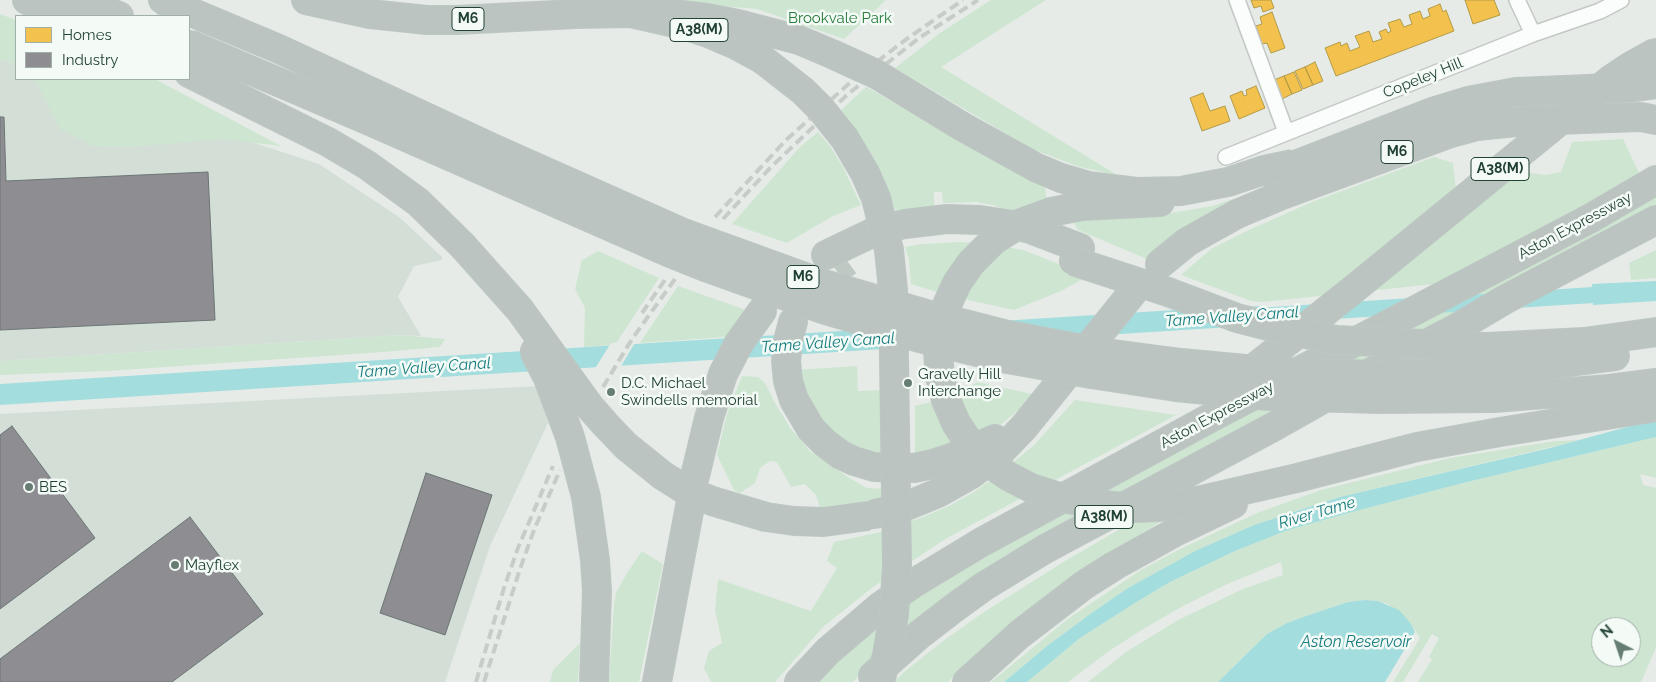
<!DOCTYPE html>
<html>
<head>
<meta charset="utf-8">
<style>
	body { margin:0 }
	#map { position:relative; width:1656px; height:682px; overflow:hidden; background:#e6ebe8; font-family:Raleway,sans-serif }
	canvas { display:block }
	.legend { position:absolute; left:15px; top:15px; width:175px; height:65px; box-sizing:border-box; background:#f4faf6; border:1px solid #a0b0a8; margin:0; padding:6px 9px; list-style:none; font-size:15px; color:#214234 }
	.legend li { display:flex; align-items:center; gap:10px; height:25px }
	.legend b { width:25px; border:1px solid #a0b0a8 }
	.north { position:absolute; left:1591px; top:617px; width:50px; height:50px; box-sizing:border-box; background:#f4faf6; border:1px solid #a0b0a8; border-radius:50%; rotate:319deg; font-size:14px; font-weight:700; line-height:20px; text-align:center; color:#214234 }
	.north::after { content:''; display:block; margin:auto; width:18px; height:22px; background:#667d73; clip-path:polygon(50% 0,100% 100%,50% 72%,0 100%) }
</style>
</head>
<body>
<div id="map">
<canvas width="1656" height="682"></canvas>
<ul class="legend">
<li><b style="height:14px;background:#f2c14e"></b>Homes</li>
<li><b style="height:14px;background:#8d8d92"></b>Industry</li>
</ul>
<div class="north">N</div>
</div>
<script>
const ctx = document.querySelector('canvas').getContext('2d');
ctx.lineJoin = 'round';
function paint(path, color) { ctx.fillStyle = color; ctx.fill(path, 'evenodd'); }
const toPath = rows => new Path2D(rows.map(r => 'M' + r).join(''));
function trace(path, color, width, dash) { ctx.strokeStyle = color; ctx.lineWidth = width; ctx.lineCap = dash ? 'butt' : 'round'; ctx.setLineDash(dash || []); ctx.stroke(path); }
function drawText(font, color, halo, rows, align = 'center') {
  ctx.font = font + ' Raleway,sans-serif'; ctx.lineWidth = 5; ctx.setLineDash([]); ctx.textBaseline = 'middle'; ctx.strokeStyle = halo; ctx.fillStyle = color; for (const [text, x, y, turn = 0] of rows) {
    ctx.save(); ctx.translate(x, y); ctx.rotate((+turn || 0) * Math.PI / 180); ctx.textAlign = isNaN(turn) ? turn : align; if (halo) ctx.strokeText(text, 0, 0); ctx.fillText(text, 0, 0); ctx.restore();
  }
}
const built = toPath([
	[0,59,16,65,16,79,58,79,319,164,399,217,442,257,442,260,414,266,398,297,421,336,400,335,0,361],
	[540,386,548,423,490,546,445,682,0,682,0,414]
]);
const green = toPath([
	[643,0,886,0,844,39,757,9],
	[991,0,1046,0,941,67,1117,175,1080,167,1032,149,895,68,940,33],
	[0,14,16,20,16,65,0,59],
	[35,79,155,79,281,146,222,139,130,147,93,146,60,129],
	[866,87,1045,187,1047,203,1018,214,993,205,977,202,943,203,942,192,934,192,934,206,896,212,885,183,867,149,841,110],
	[818,132,830,146,843,167,861,205,833,216,787,243,732,224,800,147],
	[1623,139,1641,177,1584,210,1434,284,1369,291,1518,171,1545,175,1561,172,1572,142],
	[1434,157,1453,163,1456,191,1330,295,1262,302,1251,301,1181,275,1211,249,1253,228,1312,202],
	[1251,193,1252,195,1184,231,1147,259,1078,230,1073,222,1097,218,1156,215,1189,210,1212,206],
	[1656,194,1656,212,870,665,853,682,812,682,845,649,937,580],
	[958,242,980,243,1023,250,1082,273,1083,279,1063,290,1014,310,946,295,911,284,909,259,905,247,922,244],
	[1656,250,1656,278,1631,280,1629,263],
	[598,251,659,278,615,345,584,347,585,308,575,289,582,260],
	[678,286,746,310,726,337,640,343],
	[400,335,445,339,440,347,383,352,108,371,0,375,0,361],
	[857,366,858,391,882,390,884,461,876,460,819,426,795,370],
	[742,376,758,377,765,383,775,403,791,429,811,452,851,479,867,488,884,489,884,501,831,508,820,508,816,495,805,484,791,487,777,462,770,461,760,468,755,483,740,493,734,490,717,455,727,414],
	[977,382,1037,395,999,426,981,437,970,422,959,394],
	[939,400,959,446,915,462,915,406],
	[1075,400,1176,415,947,538,873,587,823,627,775,682,711,682,704,668,709,651,722,643,715,610,718,579,811,611,837,568,827,561,834,542,881,532,923,517,949,506,974,492,991,480,1033,446],
	[1656,437,1656,478,1640,474,1643,485,1656,488,1656,648,1641,682,1418,682,1432,659,1429,657,1439,638,1432,634,1403,682,1393,682,1420,638,1411,624,1388,604,1378,601,1365,600,1348,602,1306,616,1287,623,1267,634,1218,682,1088,682,1126,652,1178,620,1243,589,1283,575,1281,562,1225,585,1183,606,1145,628,1109,651,1068,682,1027,682,1080,638,1135,603,1170,582,1235,551,1288,530,1352,512,1463,483],
	[1601,627,1631,627,1631,657,1601,657],
	[1581,440,1340,497,1254,525,1195,551,1128,588,1093,612,1047,646,1004,682,991,682,1069,618,1141,570,1178,550,1257,513,1321,490,1450,458,1555,441],
	[1132,522,1160,522,1101,560,1019,618,976,654,948,682,894,682,904,672,943,641,984,612,1065,561],
	[642,551,663,564,639,682,609,682,614,604,616,593,627,573],
	[580,643,578,682,550,682,553,670]
]);
const water = toPath([
	[1656,281,1656,301,1593,305,1592,284],
	[1262,306,1262,325,0,405,0,384,1159,311],
	[1656,419,1656,437,1463,483,1352,512,1288,530,1235,551,1170,582,1135,603,1080,638,1027,682,1004,682,1047,646,1093,612,1128,588,1195,551,1254,525,1340,497,1550,448],
	[1365,600,1378,601,1399,610,1411,624,1415,632,1385,682,1218,682,1267,634,1287,623,1306,616,1348,602]
]);
const pier = toPath([
	[636,341,620,368,594,370,611,343]
]);
const homes = toPath([
	[1251,0,1271,0,1274,8,1263,12,1261,6,1254,8,1251,0],
	[1465,0,1494,0,1500,15,1473,24,1465,0],
	[1440,4,1443,12,1446,10,1454,31,1336,76,1325,48,1340,42,1341,46,1347,43,1350,51,1360,47,1355,36,1369,31,1373,42,1382,39,1379,32,1386,29,1388,33,1391,31,1388,23,1400,19,1404,27,1412,24,1409,15,1420,11,1423,19,1430,16,1428,9,1440,4],
	[1272,12,1285,48,1271,53,1267,43,1262,44,1256,26,1262,24,1260,17,1272,12],
	[1315,62,1323,81,1313,85,1305,67,1315,62],
	[1305,67,1313,85,1303,89,1295,71,1305,67],
	[1294,72,1302,90,1292,94,1284,76,1294,72],
	[1284,76,1292,94,1282,99,1274,80,1284,76],
	[1256,86,1265,108,1239,119,1230,96,1242,91,1244,96,1247,95,1246,90,1256,86],
	[1203,93,1210,111,1225,106,1230,121,1202,131,1190,98,1203,93]
]);
const industry = toPath([
	[0,117,4,117,6,181,208,172,215,320,0,330,0,117],
	[12,426,95,538,0,609,0,435,12,426],
	[426,473,492,495,445,635,380,613,426,473],
	[190,517,263,614,172,682,0,682,0,659,190,517]
]);
const canal = toPath([
	[1437,305,1656,291],
	[1257,316,1412,306]
]);
const motorwayTunnel = toPath([
	[806,299,818,284,848,262]
]);
const minor = toPath([
	[1237,0,1286,132],
	[1517,0,1533,34],
	[1226,157,1533,34,1600,11,1621,0]
]);
const motorway = toPath([
	[27,0,63,16],
	[75,0,119,16],
	[306,0,370,14,427,20,457,20,575,14,631,13,684,25,708,33,736,45,762,59],
	[189,73,328,142,367,165,418,202,462,245],
	[1272,174,1435,111,1468,101,1516,92,1636,87,1656,84],
	[1082,206,1160,202],
	[826,255,876,231,905,224,947,219,980,220,1013,225,1030,229,1080,248],
	[1160,264,1187,242,1237,214,1282,195,1451,133,1477,126,1526,121,1641,117,1656,120],
	[793,322,788,341,786,361,788,381,794,400,811,429,825,443,841,455,854,461,874,467,914,468,933,464,951,458,995,439],
	[1487,347,1584,342,1656,332],
	[1490,372,1615,356],
	[1239,380,1349,293],
	[1494,398,1609,389,1656,383],
	[969,443,956,423,946,400,940,377,938,352,941,328,947,305,957,283,971,263],
	[695,476,709,418,723,374,739,343,762,311],
	[1188,503,1297,478,1417,447,1500,432,1656,407],
	[875,514,904,507,938,493,970,475,999,453,1024,427,1133,292],
	[873,676,919,635,954,608,983,587,1045,549,1275,426,1358,379,1455,329,1506,299,1656,220],
	[657,682,690,506],
	[799,682,828,651,882,605,914,583,980,543,1210,418,1591,218,1656,180],
	[967,682,1020,634,1084,585,1114,566,1177,531,1233,504]
]);
const rail = toPath([
	[715,217,786,140,853,80,908,38,963,0],
	[723,219,771,167,848,94,919,38,978,0],
	[642,313,667,277],
	[603,387,632,339,675,279],
	[476,682,504,588,518,548,553,466],
	[484,682,520,569,534,530,560,470]
]);
const motorwayBridge = toPath([
	[162,0,279,49,497,150,681,232,827,285,926,314,1008,335,1098,352,1181,363,1278,372,1380,375,1490,372],
	[631,13,681,15,707,18,738,24,799,40,832,54,876,74,963,127,1037,168,1061,178,1088,186,1137,192,1181,191,1228,182,1264,170,1293,164],
	[189,44,365,119,668,252,708,268,822,309,919,338,1002,358,1091,374,1176,387,1269,396,1380,399,1494,398],
	[762,59,803,91,821,109,845,139,865,173,876,198,889,250,893,290,897,566,894,614,887,655,880,682],
	[462,245,520,310,590,407,605,424,626,446,662,475,684,489,712,501,766,517,794,521,824,522,868,516],
	[1073,261,1168,292,1237,318,1276,328,1336,340,1487,347],
	[971,263,994,240,1021,223,1051,212,1082,206],
	[1349,293,1610,80,1631,66,1656,52],
	[534,351,548,378,570,437,586,497,595,560,597,591,594,682],
	[969,443,991,464,1008,476,1031,488,1056,496,1087,503,1130,508,1159,507,1188,503]
]);
const markers = [
	[908,383,5,"#667d73"],
	[611,392,5,"#667d73"],
	[29,487,5,"#667d73"],
	[175,565,5,"#667d73"]
];
const shields = [
	[468,19,32],
	[699,30,58],
	[1397,152,32],
	[1500,169,58],
	[803,277,32],
	[1104,517,58]
];
const shieldNames = [
	["M6",468,19],
	["A38(M)",699,30],
	["M6",1397,152],
	["A38(M)",1500,169],
	["M6",803,277],
	["A38(M)",1104,517]
];
const parkNames = [
	["Brookvale Park",840,18]
];
const streetNames = [
	["Copeley Hill",1423,78,-22],
	["Aston Expressway",1575,226,-28],
	["Aston Expressway",1217,415,-28]
];
const poiNames = [
	["Gravelly Hill",918,374],
	["Interchange",918,391],
	["D.C. Michael",621,383],
	["Swindells memorial",621,400],
	["BES",39,487],
	["Mayflex",185,565]
];
const waterNames = [
	["Tame Valley Canal",1232,317,-4],
	["Tame Valley Canal",828,343,-4],
	["Tame Valley Canal",424,368,-4],
	["River Tame",1317,513,-16],
	["Aston Reservoir",1356,642]
];
paint(built, '#d3ded7');
paint(green, '#cee6d1');
paint(water, '#a3dddd');
paint(pier, '#e6ebe8');
paint(homes, '#f2c14e');
trace(homes, '#b39b46', 1);
paint(industry, '#8d8d92');
trace(industry, '#6d7676', 1);
trace(canal, '#a3dddd', 16);
trace(motorwayTunnel, '#bfc9c4', 28, [28, 14]);
trace(minor, '#c3c8c5', 18);
trace(motorway, '#bdc7c3', 30);
trace(minor, '#fbfcfc', 15);
trace(motorway, '#bbc4c0', 28);
trace(rail, '#c7ccc9', 4, [10, 5]);
trace(motorwayBridge, '#bdc7c3', 30, []);
trace(motorwayBridge, '#bbc4c0', 28);
for (const [x, y, r, color] of markers) { const dot = new Path2D(); dot.arc(x, y, r, 0, 2 * Math.PI); ctx.fillStyle = color; ctx.fill(dot); trace(dot, '#f4faf6', 2); }
for (const [x, y, w] of shields) { const box = new Path2D(); box.roundRect(x - w / 2, y - 11.5, w, 23, 4); ctx.fillStyle = '#f4faf6'; ctx.fill(box); trace(box, '#214234', 1); }
drawText('bold 14px', '#214234', null, shieldNames);
drawText('15px', '#277c3c', '#f4faf6', parkNames);
drawText('15px', '#214234', '#f4faf6', streetNames);
drawText('15px', '#214234', '#f4faf6', poiNames, 'left');
drawText('italic 16px', '#157b7e', '#f4faf6', waterNames);
</script>
</body>
</html>
